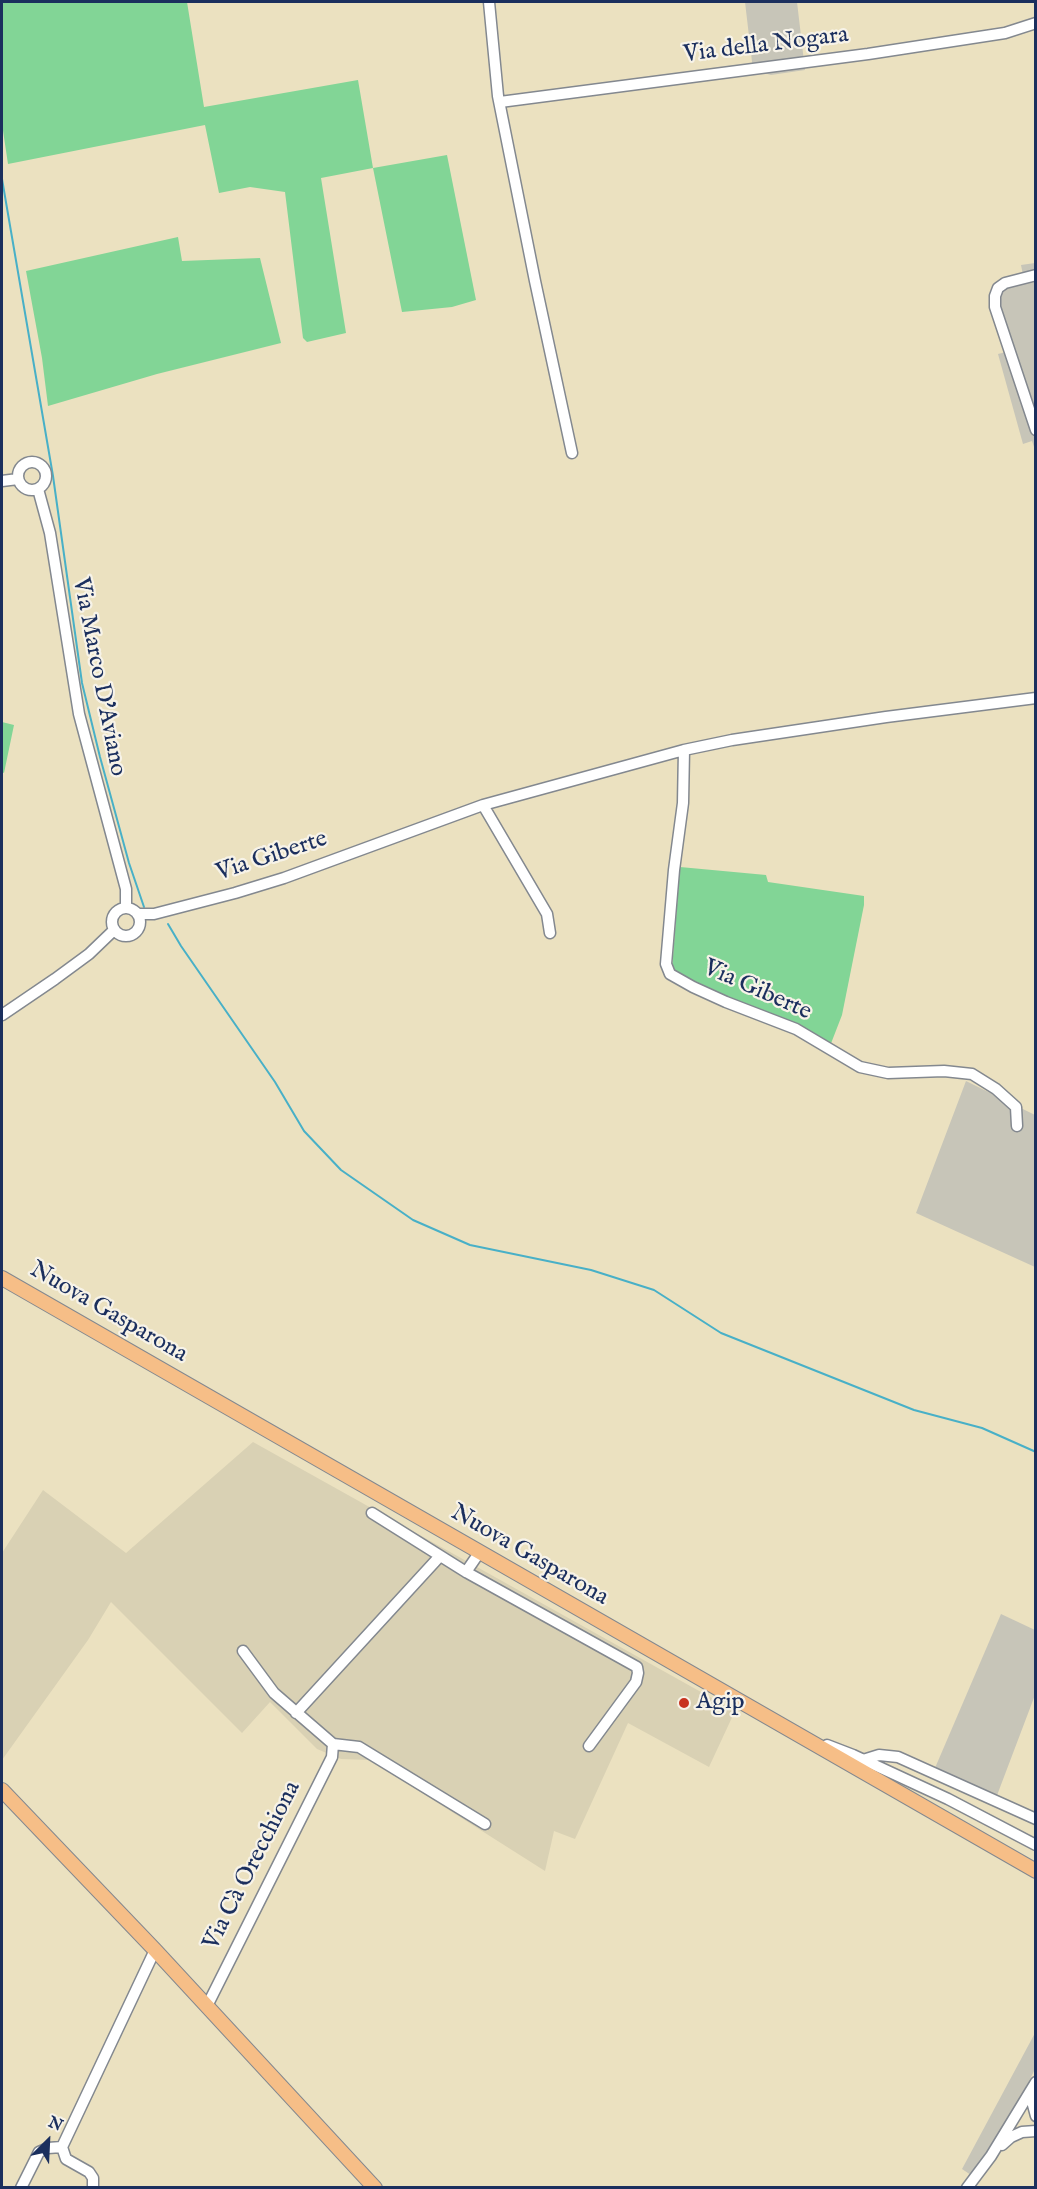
<!DOCTYPE html>
<html>
<head>
<meta charset="utf-8">
<style>
	body { margin:0 }
	#map { position:relative; width:1037px; height:2189px; overflow:hidden; background:#ebe1c0; font-family:"IM FELL English",serif }
	canvas { display:block }
	.frame { position:absolute; inset:0; border:3px solid #1b2f5e; pointer-events:none }
	.north { position:absolute; left:18px; top:2111px; width:60px; height:60px; -webkit-text-stroke:4px #f7f3e8; paint-order:stroke; rotate:24deg; font-size:16px; font-weight:700; line-height:24px; text-align:center; color:#1b2f5e }
	.north::after { content:''; display:block; margin:auto; width:21px; height:27px; background:#1b2f5e; clip-path:polygon(50% 0,100% 100%,50% 72%,0 100%) }
</style>
</head>
<body>
<div id="map">
<canvas width="1037" height="2189"></canvas>
<div class="frame"></div>
<div class="north">N</div>
</div>
<script>
const ctx = document.querySelector('canvas').getContext('2d');
ctx.lineJoin = 'round';
function paint(path, color) { ctx.fillStyle = color; ctx.fill(path, 'evenodd'); }
const toPath = rows => new Path2D(rows.map(r => 'M' + r).join(''));
function trace(path, color, width, dash) { ctx.strokeStyle = color; ctx.lineWidth = width; ctx.lineCap = dash ? 'butt' : 'round'; ctx.setLineDash(dash || []); ctx.stroke(path); }
function drawText(font, color, halo, rows, align = 'center') {
  ctx.font = font + ' "IM FELL English",serif'; ctx.lineWidth = 4.5; ctx.setLineDash([]); ctx.textBaseline = 'middle'; ctx.strokeStyle = halo; ctx.fillStyle = color; for (const [text, x, y, turn = 0] of rows) {
    ctx.save(); ctx.translate(x, y); ctx.rotate((+turn || 0) * Math.PI / 180); ctx.textAlign = isNaN(turn) ? turn : align; if (halo) ctx.strokeText(text, 0, 0); ctx.fillText(text, 0, 0); ctx.restore();
  }
}
const built = toPath([
	[253,1442,735,1711,709,1767,628,1723,575,1839,554,1831,545,1871,370,1760,341,1759,317,1749,270,1702,242,1733,111,1602,88,1640,2,1760,2,1553,43,1490,126,1553]
]);
const industrial = toPath([
	[745,2,797,2,805,70,771,75,753,70],
	[1035,263,1035,450,1032,441,1023,444,998,354,1006,352,991,296,1023,275,1021,265],
	[966,1081,1035,1115,1035,1267,916,1213],
	[1001,1614,1035,1630,1035,1695,996,1798,935,1768],
	[1035,2033,1035,2069,1010,2120,971,2175,962,2169]
]);
const green = toPath([
	[2,2,187,2,204,107,358,80,373,168,447,155,476,300,452,307,402,312,373,168,321,178,346,333,307,342,303,338,285,192,250,187,219,193,205,125,8,164,2,124],
	[178,237,182,261,260,258,281,343,157,374,48,406,42,358,26,271],
	[2,722,14,725,4,773,2,772],
	[680,867,766,875,768,882,864,896,864,905,842,1015,830,1046,678,981,672,969]
]);
const stream = toPath([
	[2,179,53,476,82,683,100,757,129,863,144,907],
	[168,924,181,946,275,1082,304,1131,341,1170,413,1220,470,1245,591,1270,654,1290,721,1333,914,1410,982,1428,1036,1452]
]);
const minor = toPath([
	[489,2,498,96,535,281,572,453],
	[500,102,868,54,1005,33,1036,23],
	[1036,275,1005,283,998,288,995,296,995,307,1036,430],
	'18 476a14 14 0 1 1 28 0a14 14 0 1 1-28 0Z',
	[2,481,18,479],
	[38,489,50,533,79,714,126,889,126,908],
	[684,750,683,803,674,870,666,964,670,974,693,987,726,1002,796,1029,860,1067,888,1073,944,1071,972,1074,996,1089,1016,1107,1017,1126],
	[483,805,547,914,550,933],
	'112 922a14 14 0 1 1 28 0a14 14 0 1 1-28 0Z',
	[138,914,154,914,235,893,284,878,483,805,684,750,732,740,886,717,1036,698],
	[2,1015,55,979,89,954,114,930],
	[372,1513,466,1572,637,1667,638,1673,636,1682,589,1746],
	[466,1572,479,1553],
	[296,1713,440,1556],
	[333,1744,359,1747,485,1824],
	[827,1745,853,1755,948,1799,1036,1845],
	[863,1760,879,1755,898,1757,1036,1819],
	[207,2006,332,1757,333,1744,274,1693,243,1651],
	[1036,2093,1033,2105,1036,2116],
	[1002,2145,1011,2137,1022,2132,1036,2131],
	[62,2147,66,2159,89,2172,93,2178,93,2188],
	[21,2188,39,2152,48,2148,62,2147,155,1950],
	[967,2188,991,2156,1036,2082]
]);
const major = toPath([
	[2,1278,1036,1871],
	[2,1790,155,1950,375,2188]
]);
const markers = [
	[684,1703,6,"#c8321e"]
];
const streetNames = [
	["Via della Nogara",766,46,-7],
	["Via Marco D'Aviano",98,677,79],
	["Via Giberte",272,857,-18],
	["Via Giberte",757,991,24],
	["Nuova Gasparona",108,1313,30],
	["Nuova Gasparona",529,1556,30],
	["Via Cà Orecchiona",253,1866,-63]
];
const poiNames = [
	["Agip",696,1703]
];
paint(built, '#d9d1b4');
paint(industrial, '#c7c5b8');
paint(green, '#82d596');
trace(stream, '#48b0c7', 2);
trace(minor, '#83888f', 13);
trace(major, '#83888f', 16);
trace(minor, '#fff', 10);
trace(major, '#f6be87', 14);
for (const [x, y, r, color] of markers) { const dot = new Path2D(); dot.arc(x, y, r, 0, 2 * Math.PI); ctx.fillStyle = color; ctx.fill(dot); trace(dot, '#f7f3e8', 2); }
drawText('24px', '#1b2f5e', '#f7f3e8', streetNames);
drawText('24px', '#1b2f5e', '#f7f3e8', poiNames, 'left');
</script>
</body>
</html>
